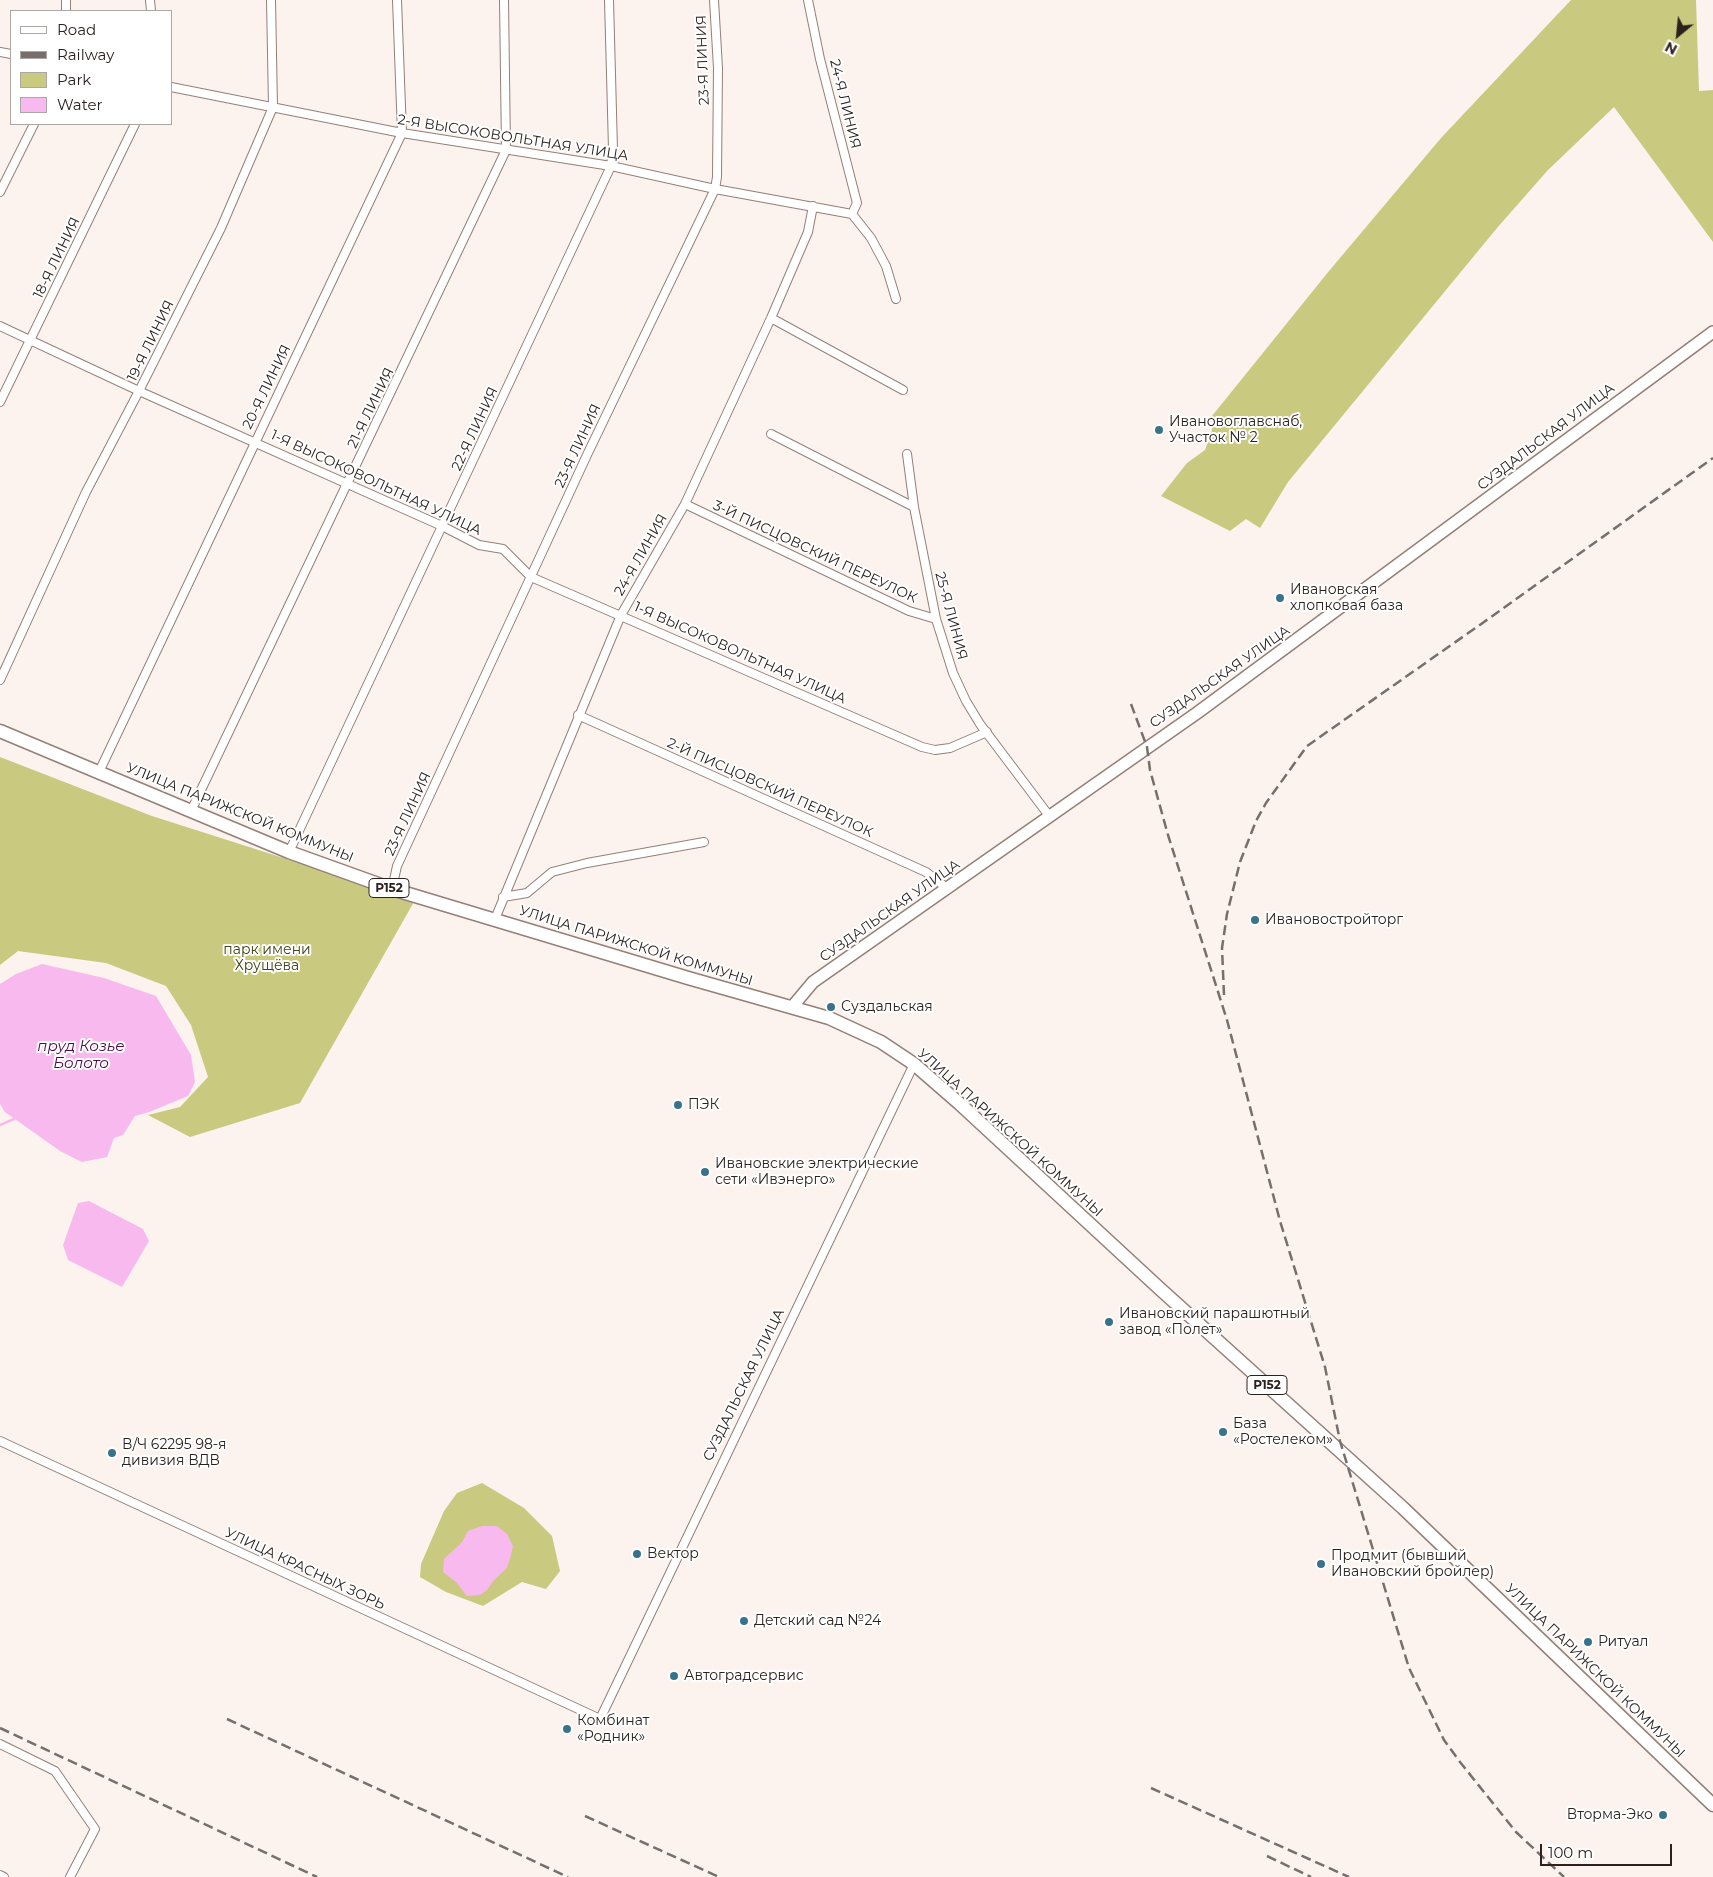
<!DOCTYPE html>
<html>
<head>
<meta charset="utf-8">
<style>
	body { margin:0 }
	#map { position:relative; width:1713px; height:1877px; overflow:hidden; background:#fcf2ee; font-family:Montserrat,sans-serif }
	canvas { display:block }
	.legend { position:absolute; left:10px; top:10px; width:162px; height:115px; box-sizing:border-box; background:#fff; border:1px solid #aaa7a5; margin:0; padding:6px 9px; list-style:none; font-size:15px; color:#2b221f }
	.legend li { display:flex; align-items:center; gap:10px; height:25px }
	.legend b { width:25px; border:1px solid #aaa7a5 }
	.north { position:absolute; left:1653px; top:10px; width:50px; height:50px; -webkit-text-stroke:4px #fff; paint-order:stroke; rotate:208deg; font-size:14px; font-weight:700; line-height:20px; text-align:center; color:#2b221f }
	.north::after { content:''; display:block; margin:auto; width:18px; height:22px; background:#2b221f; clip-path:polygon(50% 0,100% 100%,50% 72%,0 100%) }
	.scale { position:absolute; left:1540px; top:1844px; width:132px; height:22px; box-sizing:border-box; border:2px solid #2b221f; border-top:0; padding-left:6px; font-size:15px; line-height:18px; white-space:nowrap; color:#2b221f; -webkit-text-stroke:4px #fff; paint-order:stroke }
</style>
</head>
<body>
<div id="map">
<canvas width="1713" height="1877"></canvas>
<ul class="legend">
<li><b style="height:6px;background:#fff"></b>Road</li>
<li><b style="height:6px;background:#786f6c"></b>Railway</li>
<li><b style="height:14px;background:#c9ca80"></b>Park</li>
<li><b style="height:14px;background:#f8b9ef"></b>Water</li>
</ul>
<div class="north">N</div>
<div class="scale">100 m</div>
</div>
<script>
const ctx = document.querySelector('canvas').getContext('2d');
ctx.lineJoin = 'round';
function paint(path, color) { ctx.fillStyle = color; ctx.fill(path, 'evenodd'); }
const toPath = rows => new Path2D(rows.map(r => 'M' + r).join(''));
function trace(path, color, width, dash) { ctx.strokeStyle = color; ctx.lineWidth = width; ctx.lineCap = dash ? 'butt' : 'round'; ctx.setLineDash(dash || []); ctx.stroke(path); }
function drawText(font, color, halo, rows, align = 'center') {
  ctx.font = font + ' Montserrat,sans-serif'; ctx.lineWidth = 4; ctx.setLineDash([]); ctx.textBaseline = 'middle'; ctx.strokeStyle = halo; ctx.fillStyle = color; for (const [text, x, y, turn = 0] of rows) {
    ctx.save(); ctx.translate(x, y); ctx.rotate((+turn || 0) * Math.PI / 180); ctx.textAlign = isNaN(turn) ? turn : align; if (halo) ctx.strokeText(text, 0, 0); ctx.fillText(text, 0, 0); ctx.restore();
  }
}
const green = toPath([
	[1571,0,1696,0,1699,91,1713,90,1713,242,1614,107,1548,170,1497,228,1288,482,1260,528,1246,519,1230,531,1161,496,1187,463,1205,450,1212,430,1212,416,1329,271,1441,138],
	[0,757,152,816,415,900,300,1103,190,1137,148,1115,180,1107,208,1077,191,1025,166,986,106,963,18,951,0,965],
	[482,1483,524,1508,552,1536,560,1571,546,1589,522,1582,483,1606,446,1592,420,1577,421,1564,444,1511,457,1493]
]);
const water = toPath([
	[42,964,104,978,156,996,191,1055,195,1082,188,1096,149,1112,135,1116,123,1135,114,1138,107,1157,82,1162,60,1151,5,1112,0,1104,0,984,16,974],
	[89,1201,143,1229,149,1241,122,1287,68,1260,63,1245,78,1203],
	[482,1526,497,1526,507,1534,513,1546,511,1555,507,1568,494,1580,487,1590,480,1595,467,1596,456,1582,443,1572,444,1559,462,1542,468,1531]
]);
const stream = toPath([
	[0,1125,14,1119]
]);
const minor = toPath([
	[66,0,66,11],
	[150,0,151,11],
	[808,0,820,59,857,203,852,214],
	[0,52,11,54],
	[171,87,402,133,611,166,715,189,852,214],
	[0,192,34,124],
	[852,214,871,238,886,266,896,299],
	[771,318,903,390],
	[0,326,139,391,442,526,479,545,503,549,531,577,922,747,935,750,950,748,987,732],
	[0,402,135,124],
	[771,434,914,507],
	[907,454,914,507,936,619,953,673,966,701,980,724,1050,817],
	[685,504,909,611,936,619],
	[0,680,86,492,139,391,221,228,273,107,271,0],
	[578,715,926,872,948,889],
	[99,772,402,133,397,0],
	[191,811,506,150,504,0],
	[289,852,611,166,613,149,609,0],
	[392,889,397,866,587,455,715,189,717,177,718,68,714,0],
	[503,897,527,893,552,872,587,863,704,842],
	[495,919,621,615,685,504,771,318,808,232,813,206],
	[0,1441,600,1719,914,1064],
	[0,1744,55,1771,95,1829,70,1877],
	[0,1875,4,1877]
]);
const secondary = toPath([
	[792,1007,813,982,1197,713,1713,332]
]);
const primary = toPath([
	[0,731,289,852,392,889,688,978,829,1018,881,1042,914,1064,960,1104,1159,1288,1403,1508,1713,1805]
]);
const rail = toPath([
	[1131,704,1147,747,1150,770,1168,835,1227,1020,1280,1221,1325,1367,1340,1441,1409,1668,1444,1740,1460,1762,1516,1832,1564,1877],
	[1224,995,1222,948,1227,914,1240,862,1256,821,1266,803,1307,746,1484,622,1713,458],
	[227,1719,568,1877],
	[0,1728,317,1877],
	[1151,1788,1349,1877],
	[585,1816,719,1877],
	[1267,1856,1311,1877]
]);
const markers = [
	[1159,430,5,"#38738b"],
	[1280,598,5,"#38738b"],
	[1255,920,5,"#38738b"],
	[831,1007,5,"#38738b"],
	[678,1105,5,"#38738b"],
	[705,1172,5,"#38738b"],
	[1109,1322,5,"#38738b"],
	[1223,1432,5,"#38738b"],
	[112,1453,5,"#38738b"],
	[637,1554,5,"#38738b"],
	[1321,1564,5,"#38738b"],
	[744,1621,5,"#38738b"],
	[1588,1642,5,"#38738b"],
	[674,1676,5,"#38738b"],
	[567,1729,5,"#38738b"],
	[1663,1815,5,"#38738b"]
];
const shields = [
	[389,888,40],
	[1267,1385,40]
];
const shieldNames = [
	["Р152",389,888],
	["Р152",1267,1385]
];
const streetNames = [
	["23-Я ЛИНИЯ",703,60,-92],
	["24-Я ЛИНИЯ",845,104,76],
	["2-Я ВЫСОКОВОЛЬТНАЯ УЛИЦА",513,138,9],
	["18-Я ЛИНИЯ",57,258,-64],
	["19-Я ЛИНИЯ",151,341,-64],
	["20-Я ЛИНИЯ",267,387,-64],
	["21-Я ЛИНИЯ",371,408,-64],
	["22-Я ЛИНИЯ",475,429,-65],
	["СУЗДАЛЬСКАЯ УЛИЦА",1546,437,-37],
	["23-Я ЛИНИЯ",578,446,-65],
	["1-Я ВЫСОКОВОЛЬТНАЯ УЛИЦА",376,483,25],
	["3-Й ПИСЦОВСКИЙ ПЕРЕУЛОК",815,552,25],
	["24-Я ЛИНИЯ",641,555,-60],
	["25-Я ЛИНИЯ",951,616,75],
	["1-Я ВЫСОКОВОЛЬТНАЯ УЛИЦА",740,653,24],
	["СУЗДАЛЬСКАЯ УЛИЦА",1220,677,-35],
	["2-Й ПИСЦОВСКИЙ ПЕРЕУЛОК",770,788,24],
	["УЛИЦА ПАРИЖСКОЙ КОММУНЫ",240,813,22],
	["23-Я ЛИНИЯ",408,814,-65],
	["СУЗДАЛЬСКАЯ УЛИЦА",890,911,-35],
	["УЛИЦА ПАРИЖСКОЙ КОММУНЫ",636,946,17],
	["УЛИЦА ПАРИЖСКОЙ КОММУНЫ",1010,1133,42],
	["СУЗДАЛЬСКАЯ УЛИЦА",744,1385,-64],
	["УЛИЦА КРАСНЫХ ЗОРЬ",305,1569,25],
	["УЛИЦА ПАРИЖСКОЙ КОММУНЫ",1595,1671,44]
];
const poiNames = [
	["Ивановоглавснаб,",1169,422],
	["Участок № 2",1169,438],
	["Ивановская",1290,590],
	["хлопковая база",1290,606],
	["Ивановостройторг",1265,920],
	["Суздальская",841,1007],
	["ПЭК",688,1105],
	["Ивановские электрические",715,1164],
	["сети «Ивэнерго»",715,1180],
	["Ивановский парашютный",1119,1314],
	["завод «Полет»",1119,1330],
	["База",1233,1424],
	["«Ростелеком»",1233,1440],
	["В/Ч 62295 98-я",122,1445],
	["дивизия ВДВ",122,1461],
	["Вектор",647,1554],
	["Продмит (бывший",1331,1556],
	["Ивановский бройлер)",1331,1572],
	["Детский сад №24",754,1621],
	["Ритуал",1598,1642],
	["Автоградсервис",684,1676],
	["Комбинат",577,1721],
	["«Родник»",577,1737],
	["Вторма-Эко",1653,1815,"right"]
];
const parkNames = [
	["парк имени",267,950],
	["Хрущёва",267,966]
];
const waterNames = [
	["пруд Козье",81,1047],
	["Болото",81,1064]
];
paint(green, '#c9ca80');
paint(water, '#f8b9ef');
trace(stream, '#f8b9ef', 2.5);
trace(minor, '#957f77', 10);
trace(secondary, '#957f77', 14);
trace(primary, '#957f77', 15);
trace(minor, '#fff', 8);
trace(secondary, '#fff', 11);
trace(primary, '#fff', 12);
trace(rail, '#786f6c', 2.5, [10, 5]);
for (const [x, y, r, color] of markers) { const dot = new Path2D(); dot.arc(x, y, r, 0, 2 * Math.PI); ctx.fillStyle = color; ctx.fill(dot); trace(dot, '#fff', 2); }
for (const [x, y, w] of shields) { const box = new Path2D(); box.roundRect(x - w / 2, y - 9.5, w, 19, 4); ctx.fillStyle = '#fff'; ctx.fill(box); trace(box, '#2b221f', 1); }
drawText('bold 12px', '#2b221f', null, shieldNames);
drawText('14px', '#2b221f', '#fff', streetNames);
drawText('14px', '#2b221f', '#fff', poiNames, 'left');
drawText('14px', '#424318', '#fff', parkNames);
drawText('italic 15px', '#4e094a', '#fff', waterNames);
</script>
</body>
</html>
